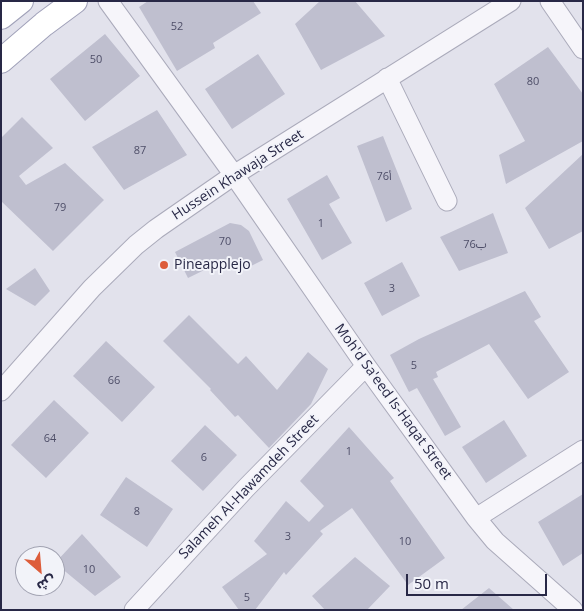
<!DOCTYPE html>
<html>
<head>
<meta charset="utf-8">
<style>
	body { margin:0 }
	#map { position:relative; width:584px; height:611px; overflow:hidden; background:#e2e2ec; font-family:"Open Sans","Noto Sans Arabic",sans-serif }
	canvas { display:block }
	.frame { position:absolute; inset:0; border:2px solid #282846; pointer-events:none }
	.north { position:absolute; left:15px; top:546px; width:50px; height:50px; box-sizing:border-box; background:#f2f3f9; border:1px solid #a1a2b1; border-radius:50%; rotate:153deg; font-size:14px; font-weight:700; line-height:20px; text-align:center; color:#282846 }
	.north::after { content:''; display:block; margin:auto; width:18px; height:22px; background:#dd5d3b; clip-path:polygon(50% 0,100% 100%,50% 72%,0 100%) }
	.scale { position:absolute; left:406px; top:574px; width:141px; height:22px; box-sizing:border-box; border:2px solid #282846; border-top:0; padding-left:6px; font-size:15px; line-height:18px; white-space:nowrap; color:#282846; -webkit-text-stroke:4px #f2f3f9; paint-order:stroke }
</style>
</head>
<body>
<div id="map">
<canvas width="584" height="611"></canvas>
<div class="frame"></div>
<div class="north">ش</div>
<div class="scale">50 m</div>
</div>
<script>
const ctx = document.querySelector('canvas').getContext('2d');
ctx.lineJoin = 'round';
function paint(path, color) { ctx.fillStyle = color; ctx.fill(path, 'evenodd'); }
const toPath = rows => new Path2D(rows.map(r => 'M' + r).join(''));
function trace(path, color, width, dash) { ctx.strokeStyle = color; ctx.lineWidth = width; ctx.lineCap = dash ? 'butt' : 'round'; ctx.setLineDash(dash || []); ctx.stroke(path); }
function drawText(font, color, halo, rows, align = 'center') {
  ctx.font = font + ' "Open Sans","Noto Sans Arabic",sans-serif'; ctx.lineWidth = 4; ctx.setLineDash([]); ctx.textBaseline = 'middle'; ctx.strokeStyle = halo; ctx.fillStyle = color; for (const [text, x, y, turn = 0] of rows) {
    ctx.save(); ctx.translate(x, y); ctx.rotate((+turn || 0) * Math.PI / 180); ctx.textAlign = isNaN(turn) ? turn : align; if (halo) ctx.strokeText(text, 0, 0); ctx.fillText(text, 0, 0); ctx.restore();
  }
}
const building = toPath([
	[148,1,253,1,261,13,213,43,215,48,177,71,139,7],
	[320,1,355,1,385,36,321,70,295,24],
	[105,34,140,76,85,121,50,79],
	[548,47,583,94,583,141,506,184,499,155,525,141,494,84],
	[258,54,285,94,232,129,205,89],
	[157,110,187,155,124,190,92,147],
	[22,117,53,148,19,176,26,185,65,163,104,200,53,251,1,201,1,138],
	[383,136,412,209,386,222,357,146],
	[583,154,583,231,549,249,525,208],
	[327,175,340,198,329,204,352,243,322,260,287,199],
	[493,213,508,253,459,271,440,237],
	[230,223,241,225,249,231,263,260,239,272,231,257,188,278,175,252],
	[402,262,420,296,382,316,364,283],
	[35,268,50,291,35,306,6,289],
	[525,291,541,317,534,321,569,372,528,399,489,344,436,372,438,377,433,379,461,427,445,436,417,388,409,392,390,355,419,339],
	[189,315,238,364,246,356,277,390,308,352,328,369,311,404,269,448,238,415,235,417,210,390,211,389,163,341],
	[106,341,155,387,122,422,73,376],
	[54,400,89,433,46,478,11,445],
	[504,420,527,456,486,483,462,447],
	[205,425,237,455,203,491,171,461],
	[349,427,394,478,390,481,445,558,408,585,352,508,320,531,323,534,286,575,284,572,255,610,239,610,222,587,267,554,254,541,286,501,309,522,324,506,300,481],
	[126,477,173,509,147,547,100,515],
	[583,494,583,553,563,566,538,522],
	[82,534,121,577,95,596,55,563],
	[355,557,390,586,367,610,325,610,312,596],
	[489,588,514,610,461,610]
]);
const minor = toPath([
	[108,1,234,175,366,366,476,518,495,541,573,610],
	[550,1,583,49],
	[387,78,447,201],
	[1,391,92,288,136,245,156,229,234,175,511,1],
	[476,518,583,450],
	[134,610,246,488,366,366]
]);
const major = toPath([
	[1,17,21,1],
	[1,61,44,24,75,1]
]);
const markers = [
	[164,265,5,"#dd5d3b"]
];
const numberNames = [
	["52",177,27],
	["50",96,60],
	["80",533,82],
	["87",140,151],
	["76أ",384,177],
	["79",60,208],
	["1",321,224],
	["70",225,242],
	["76ب",475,245],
	["3",392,289],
	["5",414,366],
	["66",114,381],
	["64",50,439],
	["1",349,452],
	["6",204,458],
	["8",137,512],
	["3",288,537],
	["10",405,542],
	["10",89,570],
	["5",247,598]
];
const streetNames = [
	["Hussein Khawaja Street",238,175,-33],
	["Moh'd Sa'eed Is-Haqat Street",393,402,54],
	["Salameh Al-Hawamdeh Street",249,487,-46]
];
const poiNames = [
	["Pineapplejo",174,265]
];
paint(building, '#bfbfcf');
trace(minor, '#aaaaba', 21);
trace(major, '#a0a1b9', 26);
trace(minor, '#f6f5fa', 19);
trace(major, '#fff', 24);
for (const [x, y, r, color] of markers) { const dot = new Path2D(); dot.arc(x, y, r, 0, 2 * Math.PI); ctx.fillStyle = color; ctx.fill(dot); trace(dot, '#f2f3f9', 2); }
drawText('11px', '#4e4e68', null, numberNames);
drawText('14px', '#282846', '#f2f3f9', streetNames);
drawText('14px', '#282846', '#f2f3f9', poiNames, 'left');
</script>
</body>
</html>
